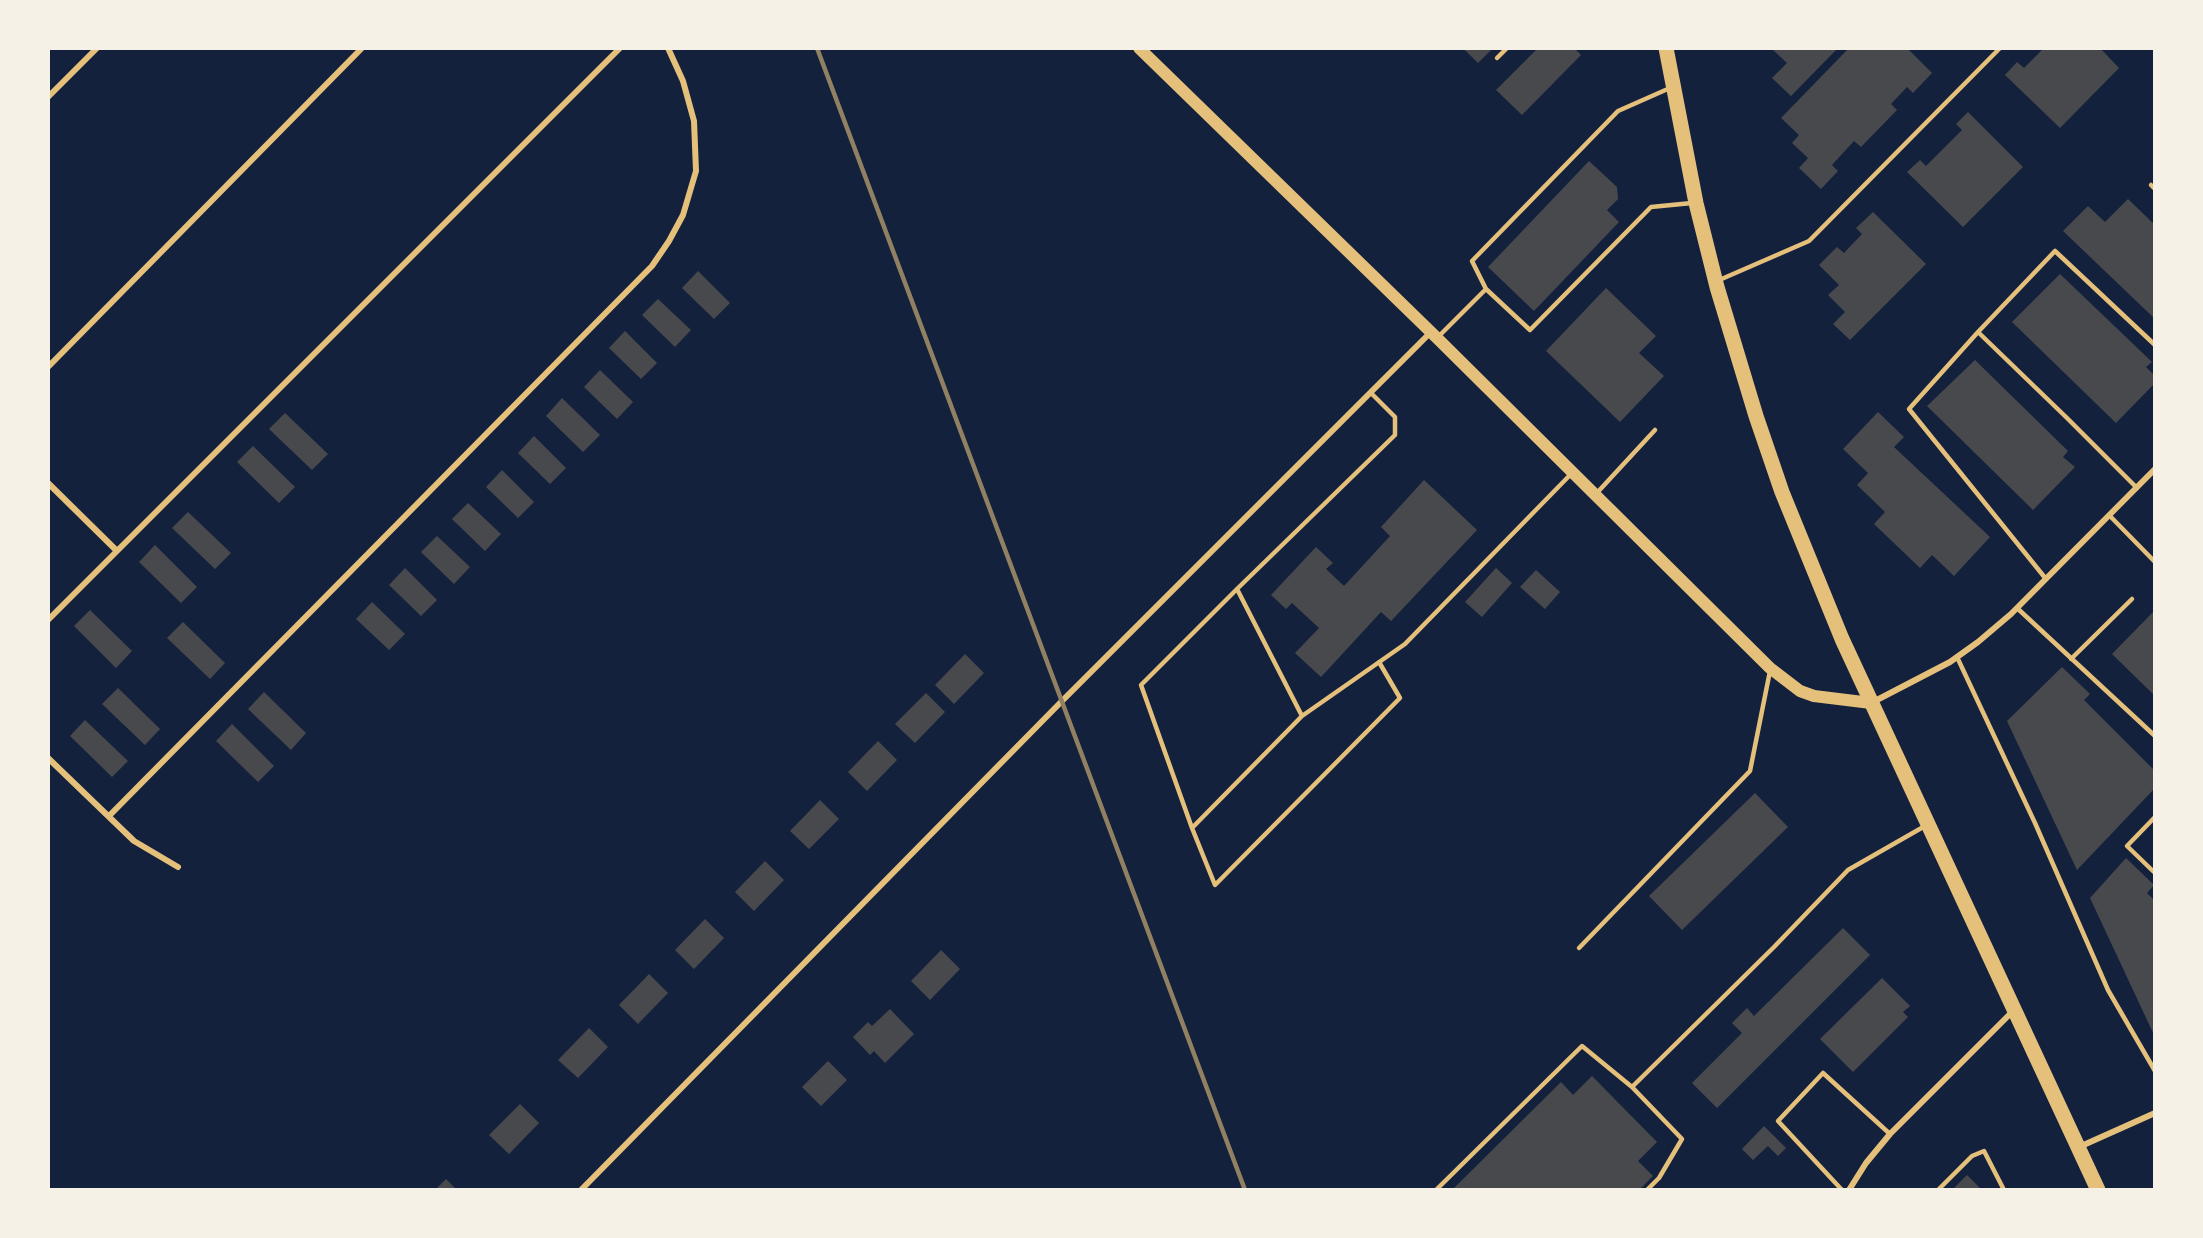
<!DOCTYPE html>
<html>
<head>
<meta charset="utf-8">
<style>
	body { margin:0 }
	#map { position:relative; width:2203px; height:1238px; overflow:hidden; background:#14213d; font-family:"DM Sans",sans-serif }
	canvas { display:block }
	.frame { position:absolute; inset:0; border:50px solid #f6f1e7; pointer-events:none }
</style>
</head>
<body>
<div id="map">
<canvas width="2203" height="1238"></canvas>
<div class="frame"></div>
</div>
<script>
const ctx = document.querySelector('canvas').getContext('2d');
ctx.lineJoin = 'round';
function paint(path, color) { ctx.fillStyle = color; ctx.fill(path, 'evenodd'); }
const toPath = rows => new Path2D(rows.map(r => 'M' + r).join(''));
function trace(path, color, width, dash) { ctx.strokeStyle = color; ctx.lineWidth = width; ctx.lineCap = dash ? 'butt' : 'round'; ctx.setLineDash(dash || []); ctx.stroke(path); }
const building = toPath([
	[1463,48,1493,48,1478,63],
	[1538,48,1574,48,1581,55,1522,115,1496,90],
	[1771,48,1838,48,1791,96,1772,78,1787,63],
	[1849,48,1907,48,1932,73,1913,93,1907,87,1891,104,1897,110,1861,147,1854,141,1832,165,1838,171,1821,189,1799,168,1808,158,1792,143,1799,135,1781,118],
	[2044,48,2100,48,2119,68,2060,128,2005,75,2017,62,2024,68],
	[1968,112,2023,167,1963,227,1907,172,1920,160,1926,166,1962,130,1956,124],
	[1589,161,1617,187,1618,199,1607,210,1619,222,1534,311,1488,267],
	[2128,199,2155,225,2155,319,2063,231,2088,206,2105,222],
	[1873,212,1926,264,1850,340,1833,324,1845,312,1828,295,1839,285,1819,265,1837,247,1844,253,1862,234,1856,228],
	[698,271,730,303,714,319,682,288],
	[2060,274,2152,362,2146,367,2155,376,2155,383,2116,423,2012,322],
	[1606,288,1656,336,1639,353,1664,376,1620,422,1546,351],
	[658,299,691,330,675,347,642,315],
	[625,331,657,363,641,379,609,348],
	[1975,360,2068,451,2063,457,2075,467,2033,510,1927,406],
	[600,370,633,402,617,419,584,387],
	[562,398,600,435,583,452,546,416],
	[1878,412,1904,437,1894,447,1990,537,1954,576,1932,555,1920,568,1874,524,1885,512,1857,485,1868,473,1843,449],
	[285,413,328,454,312,470,269,429],
	[534,436,566,468,550,484,518,453],
	[253,446,295,487,279,503,237,462],
	[502,470,534,502,518,518,486,487],
	[1424,480,1477,530,1391,621,1381,612,1321,677,1295,653,1319,628,1292,603,1286,609,1271,595,1316,547,1333,563,1326,569,1344,586,1390,536,1381,527],
	[468,503,501,534,485,551,452,519],
	[188,512,231,553,215,569,172,528],
	[437,536,470,567,454,584,421,552],
	[155,545,197,587,181,603,139,562],
	[405,568,437,600,421,616,389,585],
	[1496,568,1512,583,1482,617,1465,602],
	[1536,570,1560,592,1545,609,1520,587],
	[372,602,405,634,389,650,356,619],
	[90,610,132,651,116,668,74,626],
	[2155,610,2155,696,2112,654],
	[183,622,225,663,210,679,167,638],
	[965,654,984,673,954,704,935,685],
	[2062,667,2090,694,2084,700,2155,771,2155,788,2077,870,2007,721],
	[118,688,160,729,145,745,102,704],
	[264,692,306,733,291,750,248,709],
	[926,693,945,712,915,743,895,724],
	[85,720,128,761,112,777,70,736],
	[232,724,274,766,258,782,216,741],
	[878,741,897,760,867,791,848,772],
	[1755,793,1788,827,1682,930,1649,896],
	[820,800,839,819,809,849,790,831],
	[2126,858,2154,885,2147,893,2155,901,2155,1037,2090,898],
	[765,861,784,880,754,911,735,892],
	[705,919,724,938,694,969,675,950],
	[1843,928,1870,955,1717,1108,1692,1083,1742,1033,1732,1023,1747,1008,1754,1016],
	[941,950,960,969,930,1000,911,981],
	[649,974,668,993,638,1024,619,1005],
	[1882,978,1910,1006,1903,1012,1908,1017,1853,1072,1820,1039],
	[890,1009,914,1034,885,1063,874,1051,870,1055,853,1037,868,1022,872,1026],
	[589,1028,608,1047,578,1078,558,1060],
	[828,1061,847,1080,821,1106,802,1087],
	[1592,1076,1657,1142,1638,1161,1653,1176,1639,1190,1452,1190,1561,1082,1573,1095],
	[520,1104,539,1123,509,1154,489,1135],
	[1764,1126,1786,1148,1778,1156,1768,1146,1753,1160,1742,1149],
	[1967,1175,1982,1190,1952,1190],
	[446,1179,457,1190,435,1190]
]);
const service = toPath([
	[1497,58,1507,48],
	[2151,185,2155,189],
	[1717,281,1809,241,2000,48],
	[1486,289,1472,261,1618,111,1670,88],
	[1978,332,2055,251,2155,345],
	[1437,338,1486,289,1530,330,1651,207,1692,203],
	[1371,393,1395,417,1395,435,1237,589,1302,716,1405,644,1571,474],
	[1595,495,1655,430],
	[2109,515,2155,562],
	[2046,579,1909,409,1978,332,2067,418,2137,488],
	[1237,589,1141,685,1192,828,1302,716],
	[2017,608,2155,736],
	[1957,657,2035,823,2108,990,2155,1071],
	[2071,659,2132,599],
	[2155,817,2127,846,2155,873],
	[1192,828,1215,885,1400,698,1379,662],
	[1579,948,1750,771,1770,671],
	[1632,1087,1774,947,1848,870,1925,826],
	[1436,1190,1582,1046,1632,1087,1682,1139,1659,1178,1647,1190],
	[1842,1190,1778,1121,1823,1073,1890,1134],
	[1938,1190,1972,1156,1984,1151,2004,1190]
]);
const minor = toPath([
	[48,97,97,48],
	[48,367,362,48],
	[48,483,116,550],
	[48,620,620,48],
	[1873,702,1950,662,1978,642,2011,614,2155,469],
	[48,758,134,841,178,867],
	[109,816,652,266,669,241,683,215,696,171,694,121,683,81,668,48],
	[2079,1147,2155,1113],
	[581,1190,1061,702,1431,332],
	[1849,1190,1866,1163,1890,1134,2013,1011]
]);
const secondary = toPath([
	[1139,48,1437,338,1770,668,1800,691,1814,696,1871,703]
]);
const primary = toPath([
	[1666,48,1696,203,1717,287,1756,416,1782,492,1842,639,2098,1190]
]);
const rail = toPath([
	[817,48,1245,1190]
]);
paint(building, '#48494c');
trace(service, '#e5c07b', 4.5);
trace(minor, '#e5c07b', 6);
trace(secondary, '#e5c07b', 12);
trace(primary, '#e5c07b', 15);
trace(rail, '#918062', 4.5);
</script>
</body>
</html>
